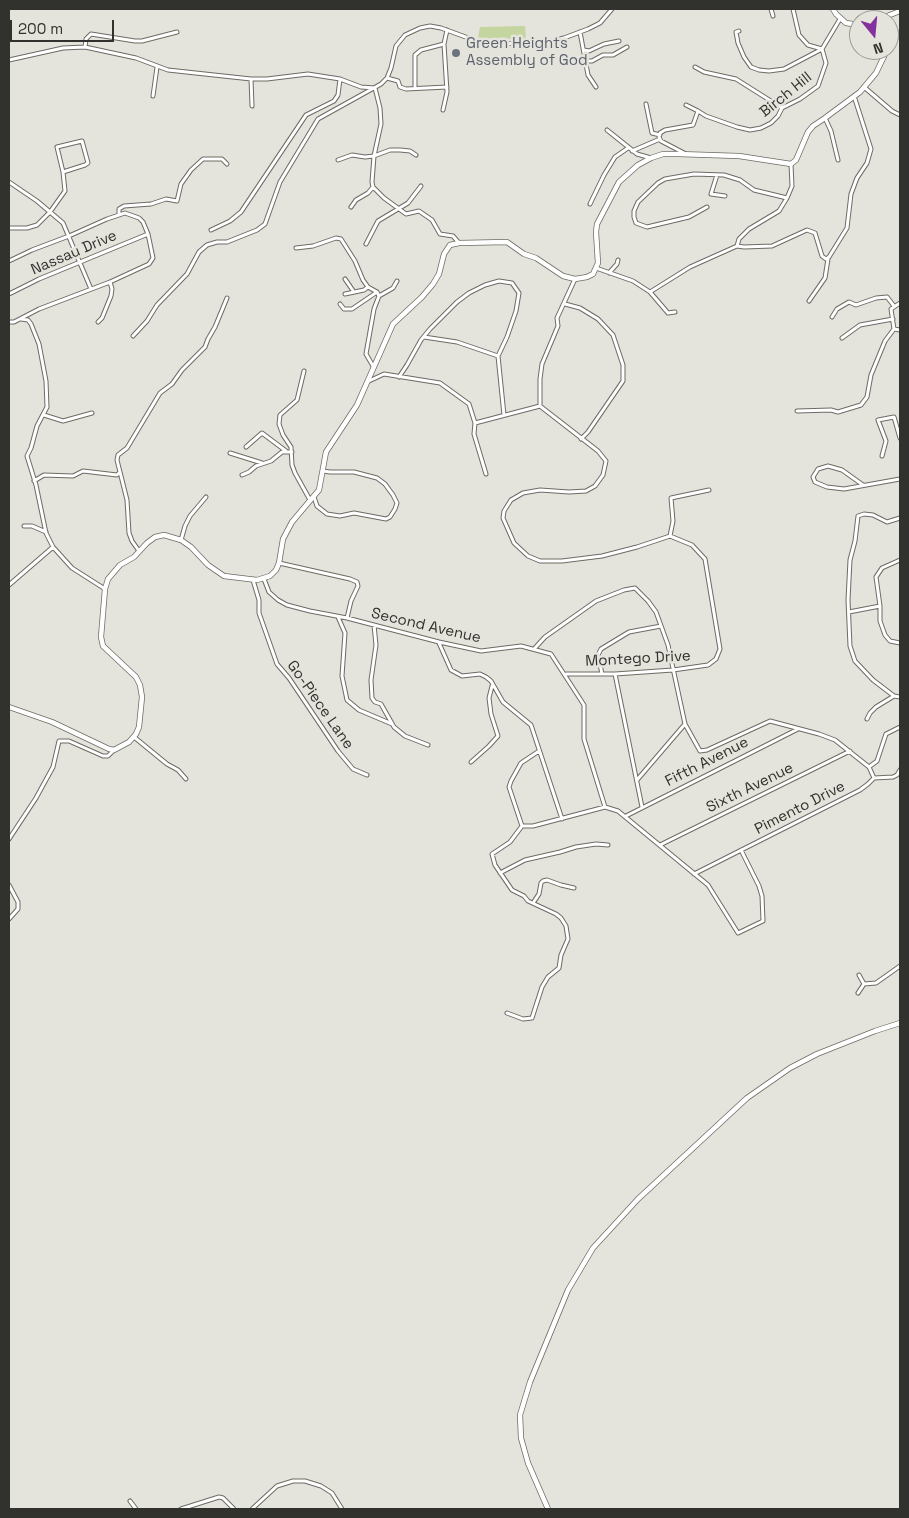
<!DOCTYPE html>
<html>
<head>
<meta charset="utf-8">
<style>
	body { margin:0 }
	#map { position:relative; width:909px; height:1518px; overflow:hidden; background:#e5e4dc; font-family:"Space Grotesk",sans-serif }
	canvas { display:block }
	.frame { position:absolute; inset:0; border:10px solid #31312e; pointer-events:none }
	.north { position:absolute; left:849px; top:10px; width:50px; height:50px; box-sizing:border-box; background:#e5e4dc; border:1px solid #9d9c96; border-radius:50%; rotate:163deg; font-size:14px; font-weight:700; line-height:20px; text-align:center; color:#31312e }
	.north::after { content:''; display:block; margin:auto; width:18px; height:22px; background:#8431a0; clip-path:polygon(50% 0,100% 100%,50% 72%,0 100%) }
	.scale { position:absolute; left:10px; top:20px; width:104px; height:22px; box-sizing:border-box; border:2px solid #31312e; border-top:0; padding-left:6px; font-size:15px; line-height:18px; white-space:nowrap; color:#31312e; -webkit-text-stroke:4px #e5e4dc; paint-order:stroke }
</style>
</head>
<body>
<div id="map">
<canvas width="909" height="1518"></canvas>
<div class="frame"></div>
<div class="north">N</div>
<div class="scale">200 m</div>
</div>
<script>
const ctx = document.querySelector('canvas').getContext('2d');
ctx.lineJoin = 'round';
function paint(path, color) { ctx.fillStyle = color; ctx.fill(path, 'evenodd'); }
const toPath = rows => new Path2D(rows.map(r => 'M' + r).join(''));
function trace(path, color, width, dash) { ctx.strokeStyle = color; ctx.lineWidth = width; ctx.lineCap = dash ? 'butt' : 'round'; ctx.setLineDash(dash || []); ctx.stroke(path); }
function drawText(font, color, halo, rows, align = 'center') {
  ctx.font = font + ' "Space Grotesk",sans-serif'; ctx.lineWidth = 5; ctx.setLineDash([]); ctx.textBaseline = 'middle'; ctx.strokeStyle = halo; ctx.fillStyle = color; for (const [text, x, y, turn = 0] of rows) {
    ctx.save(); ctx.translate(x, y); ctx.rotate((+turn || 0) * Math.PI / 180); ctx.textAlign = isNaN(turn) ? turn : align; if (halo) ctx.strokeText(text, 0, 0); ctx.fillText(text, 0, 0); ctx.restore();
  }
}
const green = toPath([
	[525,26,526,39,478,38,480,27]
]);
const street = toPath([
	[771,9,773,16],
	[739,31,736,32,738,43,744,57,751,67,759,70,769,71,784,69,822,49,808,45,799,35,793,9],
	[580,32,588,75,596,87],
	[85,47,86,39,91,34,135,41,142,41,177,32],
	[584,50,589,51,604,44,619,41],
	[9,60,63,48,85,47,136,58,168,70,251,79,267,79,308,74,340,79,361,87,375,88],
	[586,61,592,61,603,55,613,55,627,47],
	[695,67,704,72,736,79,782,108],
	[387,78,398,81,400,87,406,89,447,87],
	[251,79,252,106],
	[864,87,892,111,900,115],
	[375,88,380,108,381,124,374,156,372,182,373,187,384,198,406,214,419,211,432,220,440,234,453,236,459,243],
	[415,88,415,55,421,50,444,44],
	[153,96,157,67],
	[646,104,652,133,660,135],
	[686,105,698,111],
	[443,110,447,92,444,44,447,30],
	[825,118,831,131,838,160],
	[607,130,637,154,651,158],
	[632,151,660,139],
	[684,153,661,141,659,137,660,133,665,130,693,125,698,111,706,116,737,127,750,130,761,128,771,123,778,116,782,108,800,99,818,86,826,63,822,49,840,19],
	[338,160,352,155,365,157,374,156,390,150,400,150,410,151,416,155],
	[717,175,711,194,725,196],
	[9,182,37,201,63,223,91,289],
	[590,204,604,175,615,157,628,148],
	[351,207,356,200,368,193,373,187],
	[707,207,689,217,647,227,636,223,634,217,634,211,638,202,658,183,665,179,694,174,724,175,740,180,754,190,787,198],
	[119,215,119,209,124,206,151,204,166,199,177,201,181,184,191,170,203,159,222,159,227,164],
	[9,228,27,228,37,225,50,212,65,191,63,172,57,147,82,141,88,163,85,165,63,172],
	[211,230,230,221,241,212,306,115,334,101,338,95,340,79],
	[366,244,378,221,408,203,421,186],
	[737,246,744,247,772,246,807,230,815,233,822,256,826,259,829,257,847,228,851,194,857,178,867,163,871,149,854,96],
	[296,248,313,246,336,238,341,239,355,261,363,280,368,287,377,292,379,296,374,309,366,354,373,366],
	[9,261,32,250,69,236,107,219,125,213,139,218,143,222,148,234,153,258,149,264,110,282,39,309,14,322,9,322],
	[596,268,633,281,650,292,690,267,737,246,739,239,749,229,779,211,787,198,792,186,791,164],
	[609,273,617,264,618,260],
	[345,279,354,292],
	[650,292,668,313,675,312],
	[9,294,39,279,148,234],
	[345,294,364,290,368,287],
	[379,296,393,288,397,281],
	[809,301,825,278,828,259],
	[340,304,344,309,352,309,377,292],
	[565,304,580,308,598,319,613,335,623,365,623,381,588,432,581,439],
	[832,317,837,309,849,302,856,305,876,298,887,297,894,306],
	[21,319,28,320,31,324,39,344,46,381,47,407,37,426,31,448,27,456,36,485,46,533,53,547,72,568,105,589],
	[98,322,102,318,111,296,112,289,110,282],
	[894,329,900,330],
	[133,336,147,321,157,305,187,274,199,252,207,245,217,242,227,242,257,230,265,224,280,182,318,119,381,84,387,78,391,68,396,46,405,35,420,28,430,26,441,28,482,43,541,44,564,38,588,29,600,23,612,9],
	[424,337,457,342,498,356],
	[842,338,860,325,893,319],
	[304,371,297,400,280,415,279,424,283,435,291,447,292,465,295,473,310,500],
	[399,377,407,365,421,340,430,329,457,302,469,293,485,285,499,281,512,283,519,293,516,311,507,337,498,356,504,415],
	[369,381,384,374,440,383,469,404,475,423,540,406],
	[540,406,598,451,606,461,603,475,595,486,586,491,569,492,540,490,523,493,511,500,504,511,503,518,514,543,528,556,540,561,562,561,602,556,637,547,670,536],
	[540,406,540,379,542,364,558,326,557,318,575,279],
	[797,411,831,410,838,412,861,405,867,397,871,375,885,341,894,329,891,309,900,303],
	[44,415,63,421,92,413],
	[475,423,474,434,486,474],
	[246,447,262,433,286,451],
	[230,453,262,463],
	[882,456,886,441,878,420,894,417,900,438],
	[120,472,127,500,129,533,132,541,139,551],
	[242,475,249,472,256,466,271,461,282,452,292,452],
	[34,481,44,475,73,476,83,471,117,475,120,472,117,460,118,455,127,448,160,393,172,384,182,370,205,347,208,339,215,327,227,298],
	[863,485,842,470,828,466,818,469,813,477,815,482,827,487,844,489,900,479],
	[314,497,317,506,327,514,340,516,354,513,386,519,390,517,395,509,397,503,393,495,385,484,377,478,354,472,330,472,323,471],
	[900,518,887,522,873,515,864,514,858,516,855,541,850,560,848,600,850,646,855,661,873,680,894,696,900,697],
	[24,526,32,526,46,532],
	[181,540,185,526,190,516,206,497],
	[900,560,882,568,876,577,880,606,880,621,885,635,890,641,900,643],
	[279,563,350,579,357,582,358,586,351,601,347,618],
	[264,579,269,592,278,600,287,605,310,611,347,618,439,642,481,651,521,646,551,654,584,705,584,739,605,807],
	[253,580,259,600,259,613,277,664,289,678,338,751,353,769,367,775],
	[9,585,53,547],
	[849,612,880,606],
	[338,617,345,633,342,676,347,700,359,710,392,724],
	[374,625,376,645,371,680,372,698,375,702,381,704,394,727,405,736,428,745],
	[439,643,451,670,462,676,480,674,486,677,491,681,503,702,531,725,562,819],
	[534,649,545,637,596,601,624,590,635,588,648,601,656,612,668,645,685,724,700,751,707,750,770,721,819,734,835,740,869,767,874,778],
	[566,674,615,674,673,670,708,665,716,659,720,649,705,559,692,545,670,536,673,521,671,498,709,490],
	[602,674,598,655,601,649,629,632,661,626],
	[615,674,642,807],
	[867,719,870,713,876,707,894,696],
	[134,737,167,764,178,770,186,779],
	[539,751,521,763,511,781,509,787,522,826,533,826,605,807,618,811,708,885,738,933,763,921,762,896,759,886,741,850],
	[471,762,489,746,498,736,491,714,489,698,492,686],
	[869,767,877,761,886,734,900,727],
	[874,778,893,777,897,775,900,770],
	[637,780,685,724],
	[626,816,798,729],
	[9,839,36,798,53,767,59,741,69,741,103,756,108,756,114,750],
	[660,845,850,751],
	[500,873,525,860,560,852,576,847,596,844,608,845],
	[694,874,860,790,868,784,874,778],
	[9,885,18,902,18,909,9,919],
	[533,903,539,894,541,883,543,881,547,880,561,885,574,888],
	[859,975,864,984],
	[858,993,864,984,876,983,900,966],
	[507,1013,523,1019,532,1018,542,987,548,977,559,968,561,955,568,939,566,926,561,918,556,914,528,901,524,896,512,890,495,865,492,854,510,842,522,826],
	[130,1501,136,1509],
	[181,1509,219,1497,223,1498,234,1509],
	[252,1509,277,1486,293,1481,305,1481,321,1486,332,1493,342,1509]
]);
const secondary = toPath([
	[833,9,836,14,846,23,859,25],
	[877,20,900,11],
	[889,45,900,33],
	[9,707,52,722,109,749,114,750,129,742,136,734,139,727,142,697,140,685,136,677,103,646,101,637,105,589,108,579,120,565,134,557,147,543,155,537,164,535,181,540,191,547,208,565,224,576,257,580,270,576,276,570,279,563,283,539,292,522,319,490,326,452,357,405,393,324,422,297,433,284,439,274,444,254,450,245,459,243,507,242,524,254,536,258,563,276,575,279,587,277,593,274,598,263,596,232,597,224,619,182,638,165,651,158,663,154,678,154,739,156,791,164,796,160,808,132,813,126,825,118,860,92,876,73,887,50],
	[548,1509,528,1463,521,1438,520,1415,530,1382,568,1290,593,1248,638,1199,747,1098,790,1068,817,1054,875,1031,900,1023]
]);
const markers = [
	[456,53,5,"#6b7280"]
];
const worshipNames = [
	["Green Heights",466,44],
	["Assembly of God",466,61]
];
const streetNames = [
	["Birch Hill",786,95,-39],
	["Nassau Drive",74,253,-23],
	["Second Avenue",426,626,13],
	["Montego Drive",638,659,-3],
	["Go-Piece Lane",320,705,55],
	["Fifth Avenue",707,762,-27],
	["Sixth Avenue",750,788,-26],
	["Pimento Drive",800,808,-27]
];
paint(green, '#c5d59f');
trace(street, '#6c6b64', 5);
trace(secondary, '#6c6b64', 6);
trace(street, '#fff', 3);
trace(secondary, '#fff', 4.5);
for (const [x, y, r, color] of markers) { const dot = new Path2D(); dot.arc(x, y, r, 0, 2 * Math.PI); ctx.fillStyle = color; ctx.fill(dot); trace(dot, '#e5e4dc', 2); }
drawText('15px', '#5b616d', '#e5e4dc', worshipNames, 'left');
drawText('15px', '#31312e', '#e5e4dc', streetNames);
</script>
</body>
</html>
